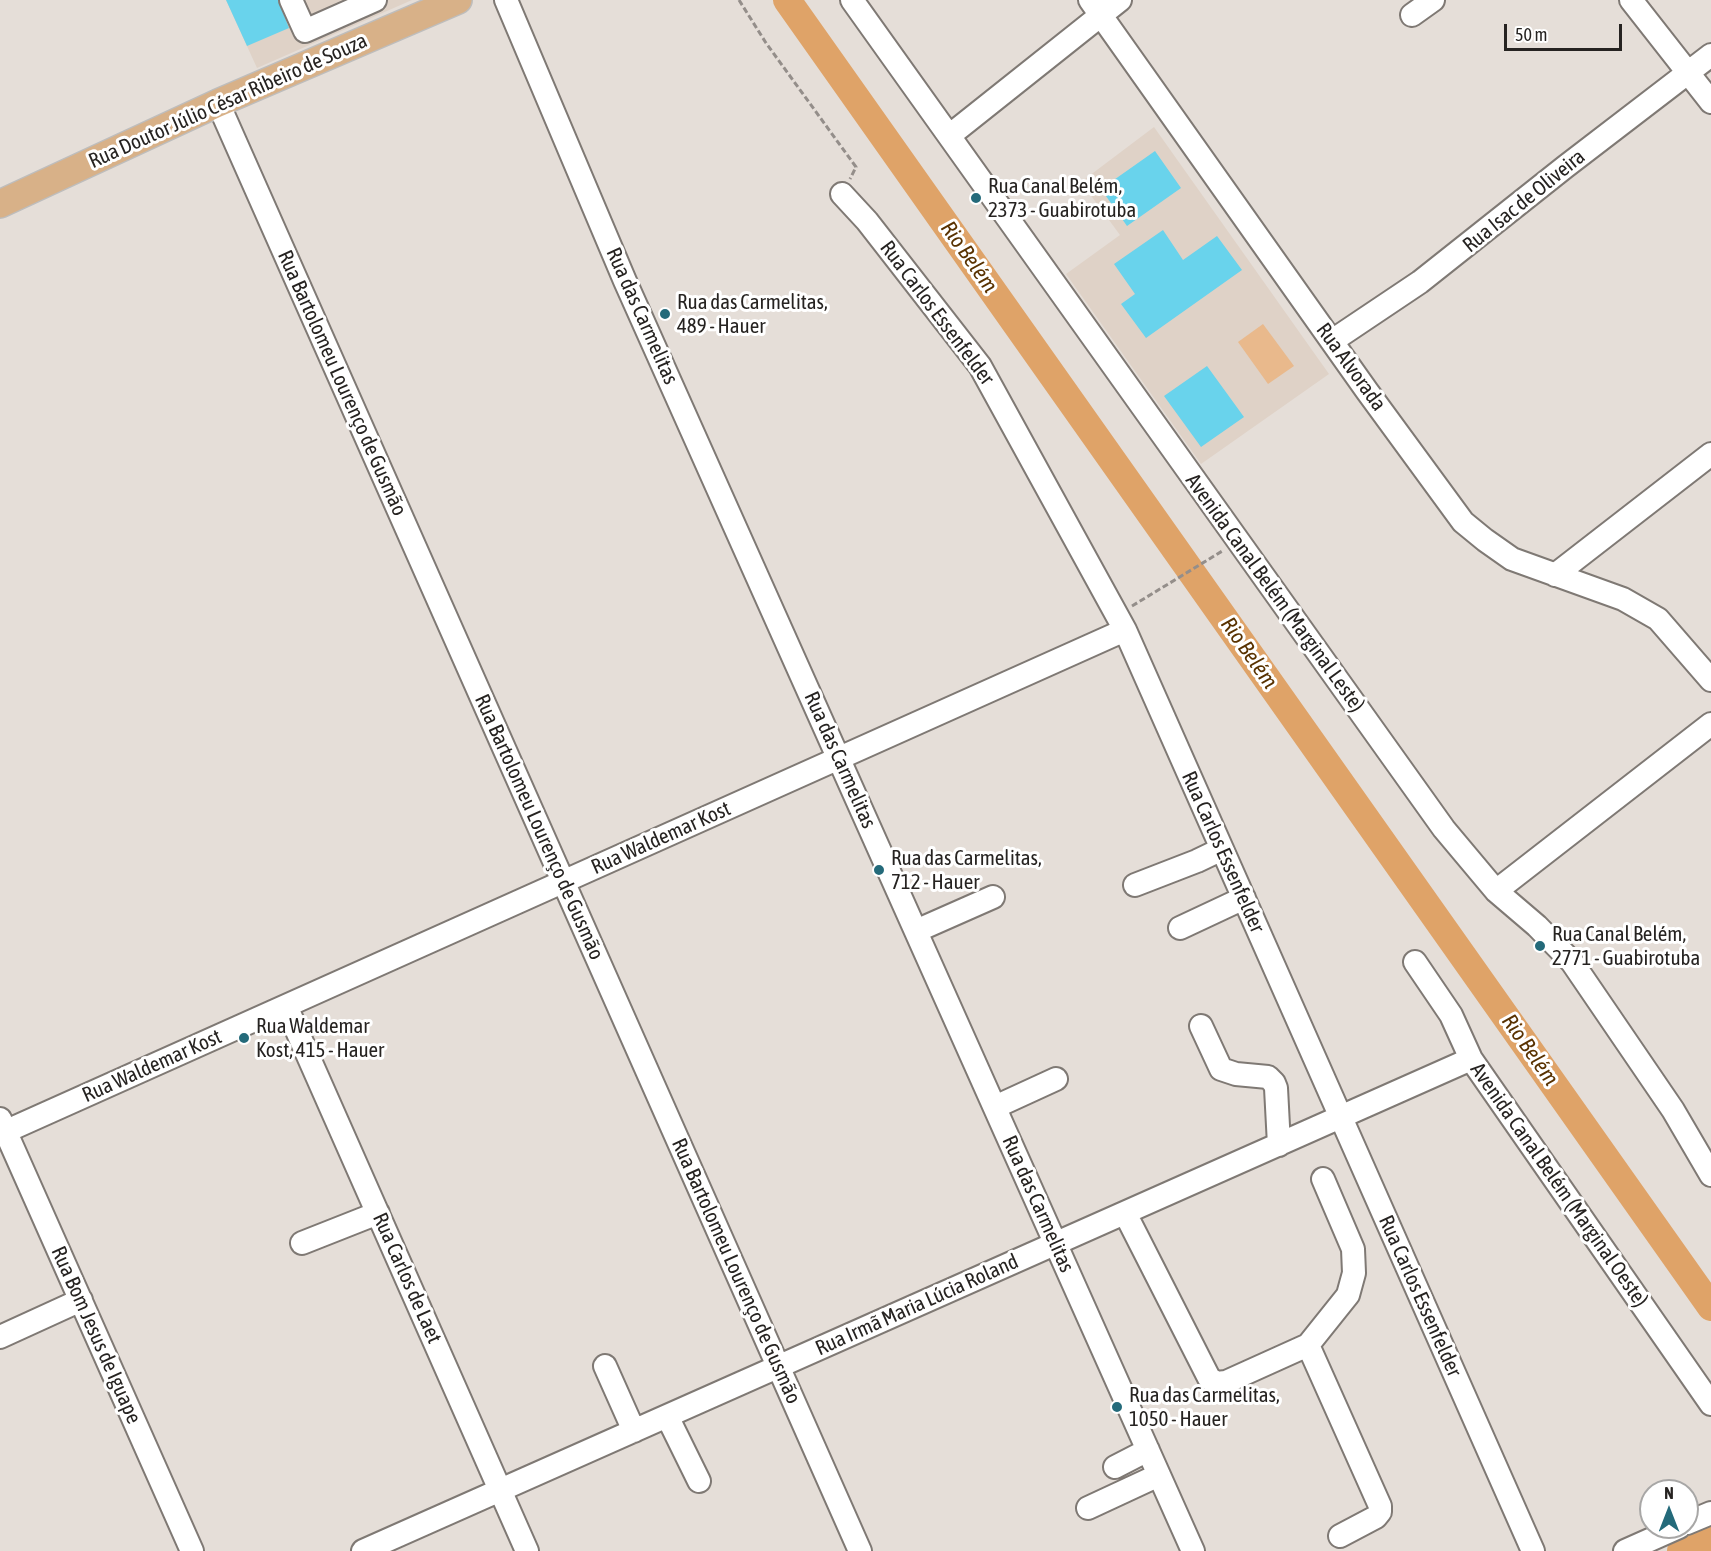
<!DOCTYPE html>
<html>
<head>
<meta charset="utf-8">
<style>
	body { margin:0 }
	#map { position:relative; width:1711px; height:1551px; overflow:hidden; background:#e5ded8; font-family:"Asap Condensed",sans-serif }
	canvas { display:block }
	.north { position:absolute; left:1639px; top:1479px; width:60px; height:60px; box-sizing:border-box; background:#fff; border:2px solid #a8a7a6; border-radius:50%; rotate:0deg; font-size:16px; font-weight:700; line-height:24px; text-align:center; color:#262321 }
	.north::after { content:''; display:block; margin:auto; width:21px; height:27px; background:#246a7a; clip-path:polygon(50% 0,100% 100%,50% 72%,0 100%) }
	.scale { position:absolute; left:1504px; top:24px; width:118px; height:27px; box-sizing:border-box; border:3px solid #262321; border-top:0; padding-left:8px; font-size:18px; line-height:21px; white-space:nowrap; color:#262321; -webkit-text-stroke:4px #fff; paint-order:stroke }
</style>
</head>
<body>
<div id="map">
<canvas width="1711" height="1551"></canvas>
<div class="north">N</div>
<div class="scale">50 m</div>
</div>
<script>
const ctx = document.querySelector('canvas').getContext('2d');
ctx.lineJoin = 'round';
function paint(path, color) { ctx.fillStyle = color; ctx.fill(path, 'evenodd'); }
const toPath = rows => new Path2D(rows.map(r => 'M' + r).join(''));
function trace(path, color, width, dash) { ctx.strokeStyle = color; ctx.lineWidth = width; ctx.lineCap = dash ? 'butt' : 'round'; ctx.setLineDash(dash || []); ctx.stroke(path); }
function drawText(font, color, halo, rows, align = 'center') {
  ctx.font = font + ' "Asap Condensed",sans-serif'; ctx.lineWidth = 6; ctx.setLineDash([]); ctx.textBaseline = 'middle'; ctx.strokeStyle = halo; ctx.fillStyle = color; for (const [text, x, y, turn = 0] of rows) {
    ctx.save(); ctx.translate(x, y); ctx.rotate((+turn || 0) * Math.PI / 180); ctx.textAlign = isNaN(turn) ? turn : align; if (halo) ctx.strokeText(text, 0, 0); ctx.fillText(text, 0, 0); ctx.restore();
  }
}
const built = toPath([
	[226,0,412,0,257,68],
	[1154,127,1329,374,1201,464,1066,274,1120,235,1081,182]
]);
const green = toPath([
	[1263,324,1294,366,1268,384,1238,342]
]);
const river = toPath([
	[787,0,1711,1307],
	[1681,1551,1711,1538]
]);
const building = toPath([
	[226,0,278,0,289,28,247,46],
	[1155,151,1181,188,1127,226,1101,189],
	[1163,230,1183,260,1217,236,1242,270,1146,338,1121,304,1135,294,1114,264],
	[1207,366,1244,417,1201,447,1164,396]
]);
const path = toPath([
	[739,0,766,43,856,167,850,179],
	[1132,606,1224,550]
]);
const minor = toPath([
	[291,0,305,31,375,0],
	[506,0,625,281,1193,1551],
	[852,0,1444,829,1496,891,1537,926,1572,962,1673,1110,1711,1175],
	[1090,0,1367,391,1463,522,1485,540,1512,559,1623,599,1658,619,1711,680],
	[1631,0,1711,102],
	[1412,15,1433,0],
	[218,103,860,1551],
	[949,136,1120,0],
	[842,194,867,221,980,366,1125,630,1533,1551],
	[1332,341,1420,282,1565,167,1711,55],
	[1555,575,1711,454],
	[1135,885,1197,861,1222,849],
	[1496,891,1711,724],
	[1180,928,1244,898],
	[916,931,993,897],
	[1415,962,1451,1015,1471,1059,1711,1404],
	[286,1006,527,1551],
	[1201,1026,1221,1069,1236,1074,1268,1077,1274,1083,1276,1088,1279,1145],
	[995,1107,1056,1079],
	[0,1119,192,1551],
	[0,1134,1125,630],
	[1125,1213,1209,1378,1216,1383,1226,1382,1308,1345,1380,1506,1380,1512,1376,1517,1340,1536],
	[302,1243,378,1213],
	[0,1337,81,1300],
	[1308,1345,1348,1295,1354,1273,1353,1249,1323,1179],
	[605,1366,634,1431],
	[667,1416,699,1481],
	[1115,1467,1148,1450],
	[1088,1508,1159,1475],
	[1687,1523,1711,1513],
	[363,1551,1471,1059],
	[1625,1551,1679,1527]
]);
const major = toPath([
	[0,204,218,103,458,0]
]);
const markers = [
	[976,198,6,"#246a7a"],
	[665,314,6,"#246a7a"],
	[879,870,6,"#246a7a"],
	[1540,946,6,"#246a7a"],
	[244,1038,6,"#246a7a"],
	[1117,1407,6,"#246a7a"]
];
const streetNames = [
	["Rua Doutor Júlio César Ribeiro de Souza",228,101,-24],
	["Rua Isac de Oliveira",1524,201,-39],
	["Rua Carlos Essenfelder",937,313,53],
	["Rua das Carmelitas",642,316,66],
	["Rua Alvorada",1351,367,54],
	["Rua Bartolomeu Lourenço de Gusmão",342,383,66],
	["Avenida Canal Belém (Marginal Leste)",1275,593,54],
	["Rua das Carmelitas",840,760,66],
	["Rua Bartolomeu Lourenço de Gusmão",539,827,66],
	["Rua Waldemar Kost",661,838,-24],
	["Rua Carlos Essenfelder",1223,852,66],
	["Rua Waldemar Kost",152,1066,-24],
	["Avenida Canal Belém (Marginal Oeste)",1559,1185,55],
	["Rua das Carmelitas",1038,1204,66],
	["Rua Bartolomeu Lourenço de Gusmão",736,1271,66],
	["Rua Carlos de Laet",407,1278,66],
	["Rua Carlos Essenfelder",1420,1296,66],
	["Rua Irmã Maria Lúcia Roland",917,1305,-24],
	["Rua Bom Jesus de Iguape",96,1335,66]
];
const poiNames = [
	["Rua Canal Belém,",988,186],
	["2373 - Guabirotuba",988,210],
	["Rua das Carmelitas,",677,302],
	["489 - Hauer",677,326],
	["Rua das Carmelitas,",891,858],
	["712 - Hauer",891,882],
	["Rua Canal Belém,",1552,934],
	["2771 - Guabirotuba",1552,958],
	["Rua Waldemar",256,1026],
	["Kost, 415 - Hauer",256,1050],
	["Rua das Carmelitas,",1129,1395],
	["1050 - Hauer",1129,1419]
];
const waterNames = [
	["Rio Belém",969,257,55],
	["Rio Belém",1249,653,55],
	["Rio Belém",1530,1050,55]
];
paint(built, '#dfd2c7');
paint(green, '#e9b98c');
trace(river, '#dfa368', 28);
paint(building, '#69d3ec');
trace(minor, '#7f7974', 26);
trace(major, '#bebdbc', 30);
trace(path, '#948e8a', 3, [6, 3]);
trace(minor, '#fff', 22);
trace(major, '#d8b188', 27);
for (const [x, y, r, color] of markers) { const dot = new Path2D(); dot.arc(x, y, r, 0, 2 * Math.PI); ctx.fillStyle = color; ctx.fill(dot); trace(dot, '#fff', 2); }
drawText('21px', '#262321', '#fff', streetNames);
drawText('21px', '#262321', '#fff', poiNames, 'left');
drawText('italic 22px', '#593201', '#fff', waterNames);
</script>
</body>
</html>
